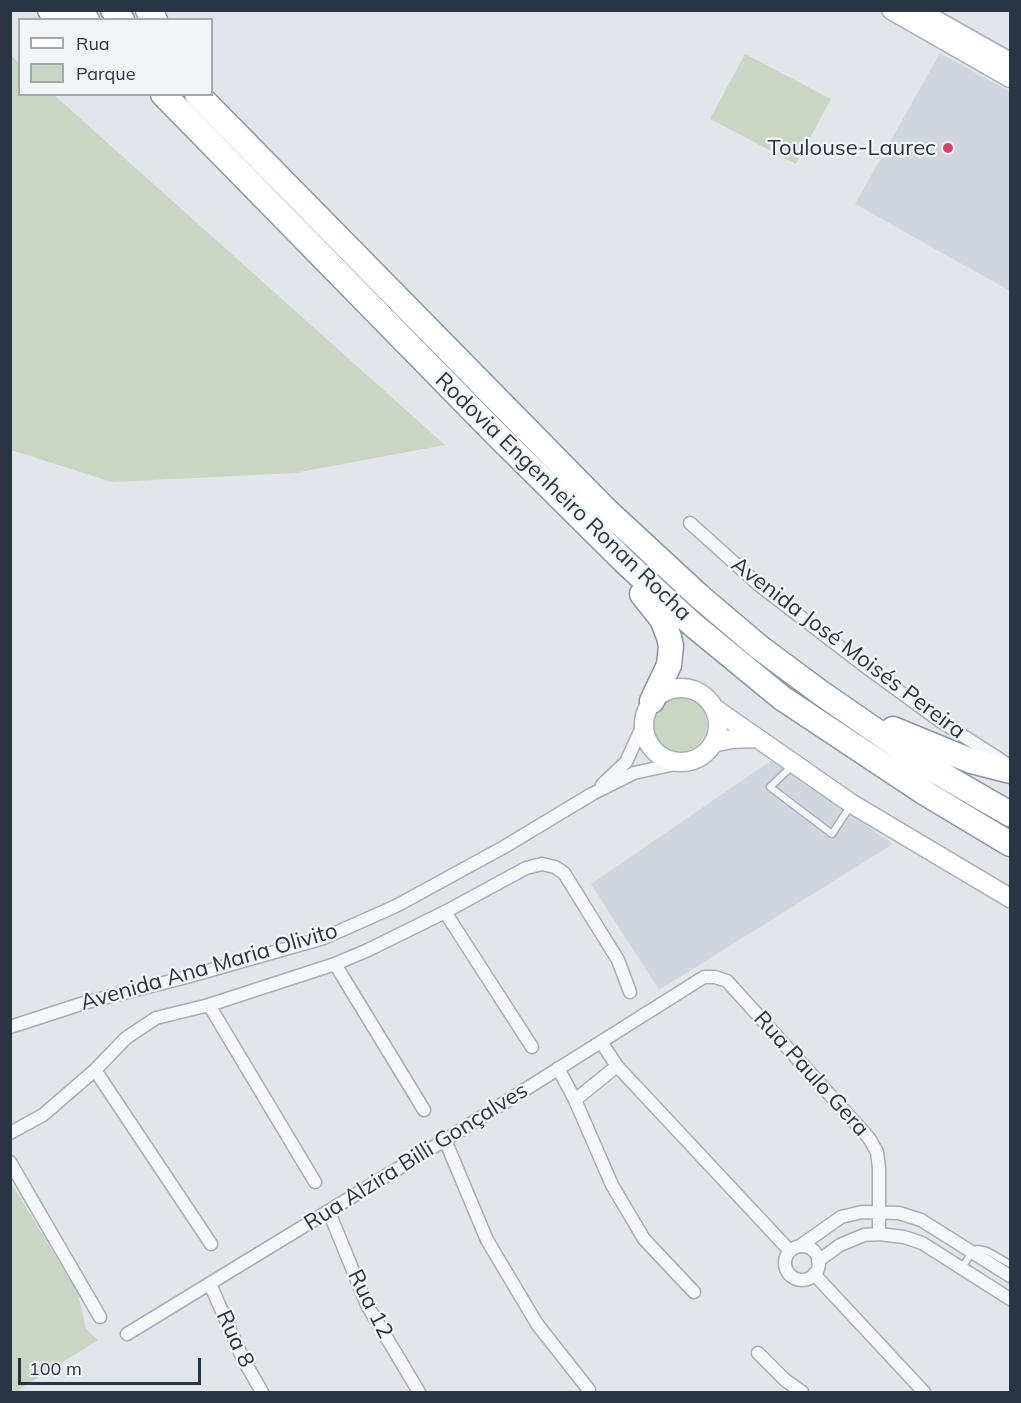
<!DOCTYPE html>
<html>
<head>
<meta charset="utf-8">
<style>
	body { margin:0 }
	#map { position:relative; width:1021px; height:1403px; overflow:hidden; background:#e2e6eb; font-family:Mulish,sans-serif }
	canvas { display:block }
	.frame { position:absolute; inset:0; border:12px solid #293545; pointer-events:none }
	.legend { position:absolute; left:18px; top:18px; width:195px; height:78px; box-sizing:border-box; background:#f2f5f8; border:2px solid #a2a8b0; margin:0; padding:8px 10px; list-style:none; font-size:18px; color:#293545 }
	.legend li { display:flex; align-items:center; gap:12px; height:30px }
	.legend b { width:30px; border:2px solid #a2a8b0 }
	.scale { position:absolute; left:18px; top:1358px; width:183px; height:27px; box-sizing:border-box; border:3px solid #293545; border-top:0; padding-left:8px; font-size:18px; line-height:21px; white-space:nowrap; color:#293545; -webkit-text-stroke:4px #f2f5f8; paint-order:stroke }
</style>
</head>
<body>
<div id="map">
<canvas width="1021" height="1403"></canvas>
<div class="frame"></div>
<ul class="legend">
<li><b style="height:8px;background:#fff"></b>Rua</li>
<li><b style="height:16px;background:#c9d6c3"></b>Parque</li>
</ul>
<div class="scale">100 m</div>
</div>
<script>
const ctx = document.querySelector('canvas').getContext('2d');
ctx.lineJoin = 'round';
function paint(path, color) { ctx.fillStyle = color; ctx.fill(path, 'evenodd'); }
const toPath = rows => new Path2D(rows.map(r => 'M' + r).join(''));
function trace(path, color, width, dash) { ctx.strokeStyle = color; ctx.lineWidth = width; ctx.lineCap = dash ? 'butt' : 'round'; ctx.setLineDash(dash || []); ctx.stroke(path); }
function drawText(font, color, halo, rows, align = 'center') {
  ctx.font = font + ' Mulish,sans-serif'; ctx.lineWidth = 4.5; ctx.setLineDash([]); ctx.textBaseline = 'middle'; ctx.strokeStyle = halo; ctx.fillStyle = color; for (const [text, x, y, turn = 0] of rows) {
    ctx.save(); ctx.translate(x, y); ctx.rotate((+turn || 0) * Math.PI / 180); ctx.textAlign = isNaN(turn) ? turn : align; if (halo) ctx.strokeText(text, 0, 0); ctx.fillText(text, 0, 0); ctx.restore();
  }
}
const built = toPath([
	[940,53,1010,92,1010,291,855,204],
	[772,760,893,844,659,990,591,884]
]);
const green = toPath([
	[745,54,831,99,796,164,710,119],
	[11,55,19,63,20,94,54,95,445,445,295,473,112,482,11,450],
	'649 724a29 29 0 1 1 58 0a29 29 0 1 1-58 0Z',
	[11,1183,78,1293,86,1329,98,1340,15,1392,10,1392]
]);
const lane = toPath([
	[792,766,770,787,832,834,851,805],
	[962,1268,972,1252,977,1249,987,1251,1010,1264]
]);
const street = toPath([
	[690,523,759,585,870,670,940,721,1004,762],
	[602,785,626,762,643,725],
	[445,912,532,1047],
	[335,964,424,1110],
	[209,1005,315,1182],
	[10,1027,84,1003,183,978,324,938,396,906,504,847,592,794,634,773,684,762],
	[601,1042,617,1066,790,1251],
	[558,1068,575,1100,612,1185,644,1239,694,1292],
	[95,1070,211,1244],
	[575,1100,617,1066],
	[10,1133,43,1115,95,1070,126,1038,156,1018,209,1005,335,964,368,950,445,912,526,868,542,864,555,867,564,873,618,960,630,992],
	[445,1140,487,1240,537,1324,589,1390],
	[10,1162,100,1317],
	[329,1212,367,1305,419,1392],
	[800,1246,841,1217,862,1212,899,1213,921,1220,1010,1276],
	'785 1263a17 17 0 1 1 34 0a17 17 0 1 1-34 0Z',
	[818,1261,840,1245,864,1235,879,1234,904,1237,922,1243,1010,1299],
	[814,1274,924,1392],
	[210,1284,243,1359,262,1392],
	[127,1334,445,1140,704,977,715,977,727,981,869,1138,877,1152,879,1168,879,1234],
	[758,1353,785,1380,802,1392]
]);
const secondary = toPath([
	[891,10,1010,78],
	[918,10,1010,62],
	'644 725a37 37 0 1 1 74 0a37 37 0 1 1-74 0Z',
	[714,708,852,804,1010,898],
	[713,743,731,739,757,738]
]);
const highway = toPath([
	[50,10,59,20],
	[78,10,87,20],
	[113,10,122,20],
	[148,10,155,20],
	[163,94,498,436,624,561,692,624,782,698,925,793,1010,844],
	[197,94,605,509,699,596,759,647,821,693,927,766,1010,814],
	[642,594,662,619,669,637,671,646,669,665,652,701],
	[893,729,971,761,1010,771]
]);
const markers = [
	[948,148,6,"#d84061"]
];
const poiNames = [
	["Toulouse-Laurec",936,148]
];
const streetNames = [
	["Rodovia Engenheiro Ronan Rocha",563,497,44],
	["Avenida José Moisés Pereira",848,648,37],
	["Avenida Ana Maria Olivito",209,967,-16],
	["Rua Paulo Gera",811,1074,48],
	["Rua Alzira Billi Gonçalves",416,1157,-32],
	["Rua 12",370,1304,63],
	["Rua 8",235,1339,65]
];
paint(built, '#d0d6de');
paint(green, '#c9d6c3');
trace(lane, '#a7adb6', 9);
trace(street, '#a7adb6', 15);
trace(secondary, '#a7adb6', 21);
trace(highway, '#8895a3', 27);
trace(lane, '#f5f7f9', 6);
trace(street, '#f5f7f9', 12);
trace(secondary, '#fff', 18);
trace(highway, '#fff', 24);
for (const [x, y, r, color] of markers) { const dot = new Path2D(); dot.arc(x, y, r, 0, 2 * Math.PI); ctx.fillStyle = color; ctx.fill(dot); trace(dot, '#f2f5f8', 2); }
drawText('22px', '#293545', '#f2f5f8', poiNames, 'right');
drawText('22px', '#293545', '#f2f5f8', streetNames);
</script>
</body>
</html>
